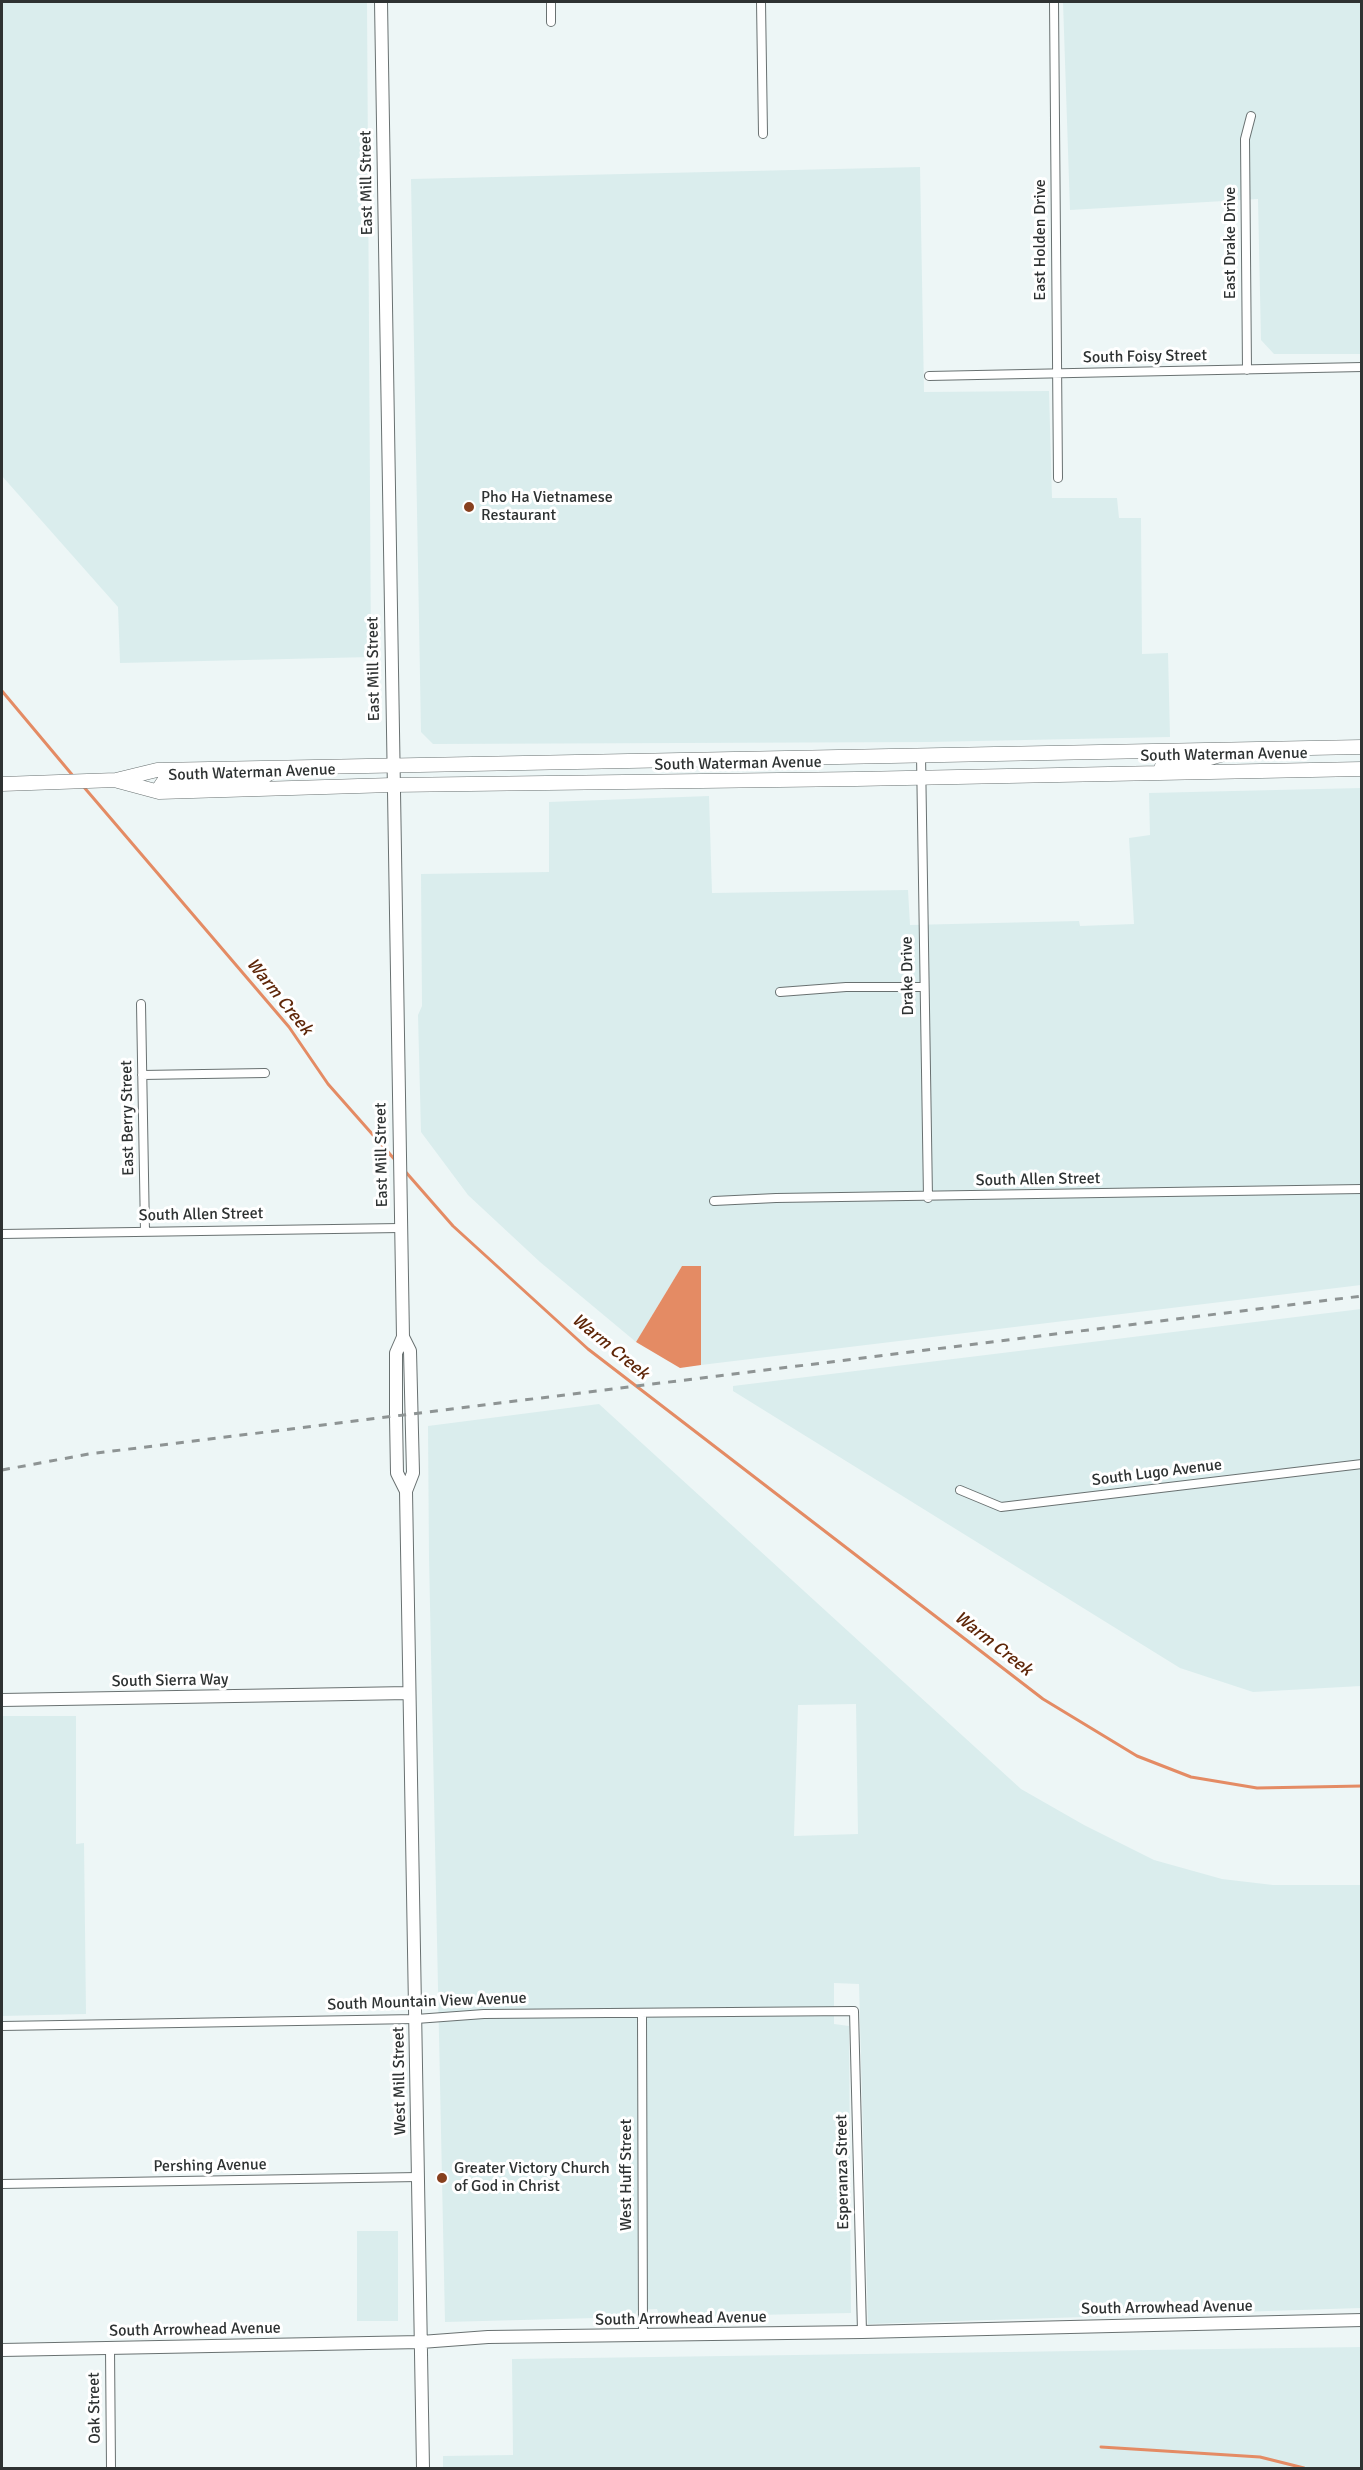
<!DOCTYPE html>
<html>
<head>
<meta charset="utf-8">
<style>
	body { margin:0 }
	#map { position:relative; width:1363px; height:2470px; overflow:hidden; background:#edf6f6; font-family:Signika,sans-serif }
	canvas { display:block }
	.frame { position:absolute; inset:0; border:3px solid #2e3232; pointer-events:none }
</style>
</head>
<body>
<div id="map">
<canvas width="1363" height="2470"></canvas>
<div class="frame"></div>
</div>
<script>
const ctx = document.querySelector('canvas').getContext('2d');
ctx.lineJoin = 'round';
function paint(path, color) { ctx.fillStyle = color; ctx.fill(path, 'evenodd'); }
const toPath = rows => new Path2D(rows.map(r => 'M' + r).join(''));
function trace(path, color, width, dash) { ctx.strokeStyle = color; ctx.lineWidth = width; ctx.lineCap = dash ? 'butt' : 'round'; ctx.setLineDash(dash || []); ctx.stroke(path); }
function drawText(font, color, halo, rows, align = 'center') {
  ctx.font = font + ' Signika,sans-serif'; ctx.lineWidth = 6; ctx.setLineDash([]); ctx.textBaseline = 'middle'; ctx.strokeStyle = halo; ctx.fillStyle = color; for (const [text, x, y, turn = 0] of rows) {
    ctx.save(); ctx.translate(x, y); ctx.rotate((+turn || 0) * Math.PI / 180); ctx.textAlign = isNaN(turn) ? turn : align; if (halo) ctx.strokeText(text, 0, 0); ctx.fillText(text, 0, 0); ctx.restore();
  }
}
const built = toPath([
	[2,2,367,2,371,657,120,663,118,607,2,476],
	[1063,2,1361,2,1361,354,1274,354,1261,340,1258,199,1070,210],
	[920,167,924,392,1049,391,1052,498,1117,498,1119,518,1141,518,1142,654,1168,653,1170,737,929,742,433,744,421,732,411,179],
	[1361,788,1361,1285,701,1365,700,1266,682,1266,636,1342,540,1262,468,1195,421,1132,418,1015,422,1006,421,874,549,872,549,802,709,796,712,893,908,890,910,925,1079,921,1080,926,1134,924,1129,838,1150,835,1149,793],
	[1361,1309,1361,1686,1253,1692,1180,1668,733,1391,733,1386],
	[599,1404,1021,1789,1084,1825,1154,1860,1222,1879,1273,1885,1361,1885,1361,2308,868,2324,859,1984,834,1983,834,2024,849,2026,851,2313,660,2317,657,2309,637,2310,634,2317,445,2322,429,1558,428,1426],
	[856,1704,858,1834,794,1836,798,1705],
	[2,1716,76,1716,76,1844,84,1843,86,2014,2,2016],
	[357,2231,398,2231,398,2321,357,2321],
	[1361,2347,1361,2468,443,2468,443,2456,513,2455,512,2359]
]);
const water = toPath([
	[682,1266,701,1266,701,1365,680,1368,636,1342]
]);
const stream = toPath([
	[2,691,74,777],
	[83,786,289,1027,328,1084,396,1161],
	[404,1170,453,1226,588,1349,1043,1699,1137,1756,1191,1777,1257,1788,1362,1786],
	[1101,2447,1260,2457,1304,2468]
]);
const street = toPath([
	[551,2,551,22],
	[761,2,763,134],
	[1054,2,1058,478],
	[1247,370,1245,139,1251,116],
	[929,376,1362,367],
	[921,755,928,1198],
	[780,992,846,987,923,987],
	[141,1004,145,1232],
	[142,1075,265,1073],
	[714,1201,776,1198,1362,1189],
	[2,1234,400,1228],
	[960,1490,1001,1507,1362,1464],
	[642,2014,643,2336],
	[2,2026,416,2019,484,2014,854,2011,862,2332],
	[2,2184,418,2177],
	[110,2348,111,2468]
]);
const secondary = toPath([
	[381,2,403,1337,396,1353,396,1417,397,1473,406,1491],
	[403,1337,410,1351,413,1473,406,1491,423,2468],
	[2,1700,409,1693],
	[2,2350,421,2342,488,2337,862,2332,1362,2320]
]);
const primary = toPath([
	[1159,773,1164,762,1199,761,1224,754],
	[118,781,159,792,392,785,856,779,1362,769],
	[2,784,116,780,157,770,1362,747],
	[159,792,160,787,164,781,260,779,278,768]
]);
const rail = toPath([
	[2,1470,89,1454,1362,1296]
]);
const markers = [
	[469,507,6,"#87401e"],
	[442,2178,6,"#87401e"]
];
const streetNames = [
	["East Mill Street",367,183,-91],
	["East Holden Drive",1041,240,-90],
	["East Drake Drive",1231,243,-90],
	["South Foisy Street",1145,357,-1],
	["East Mill Street",374,669,-91],
	["South Waterman Avenue",1224,755,-1],
	["South Waterman Avenue",738,764,-1],
	["South Waterman Avenue",252,773,-2],
	["Drake Drive",908,976,-91],
	["East Berry Street",128,1118,-91],
	["East Mill Street",382,1155,-91],
	["South Allen Street",1038,1180,-1],
	["South Allen Street",201,1215,-1],
	["South Lugo Avenue",1157,1473,-7],
	["South Sierra Way",170,1681,-1],
	["South Mountain View Avenue",427,2002,-2],
	["West Mill Street",400,2081,-91],
	["Pershing Avenue",210,2166,-1],
	["Esperanza Street",843,2172,-91],
	["West Huff Street",627,2175,-90],
	["South Arrowhead Avenue",1167,2308,-1],
	["South Arrowhead Avenue",681,2319,-1],
	["South Arrowhead Avenue",195,2330,-1],
	["Oak Street",95,2408,-91]
];
const poiNames = [
	["Pho Ha Vietnamese",481,498],
	["Restaurant",481,516],
	["Greater Victory Church",454,2169],
	["of God in Christ",454,2187]
];
const waterNames = [
	["Warm Creek",279,997,51],
	["Warm Creek",610,1347,39],
	["Warm Creek",993,1644,38]
];
paint(built, '#daeded');
paint(water, '#e48b64');
trace(stream, '#e48b64', 3);
trace(street, '#697171', 10);
trace(secondary, '#697171', 14);
trace(primary, '#697171', 15);
trace(street, '#fff', 8);
trace(secondary, '#fff', 12);
trace(primary, '#fff', 14);
trace(rail, '#8e9494', 3, [8, 8]);
for (const [x, y, r, color] of markers) { const dot = new Path2D(); dot.arc(x, y, r, 0, 2 * Math.PI); ctx.fillStyle = color; ctx.fill(dot); trace(dot, '#fff', 2); }
drawText('16px', '#2e3232', '#fff', streetNames);
drawText('16px', '#2e3232', '#fff', poiNames, 'left');
drawText('italic 18px', '#5e2608', '#fff', waterNames);
</script>
</body>
</html>
